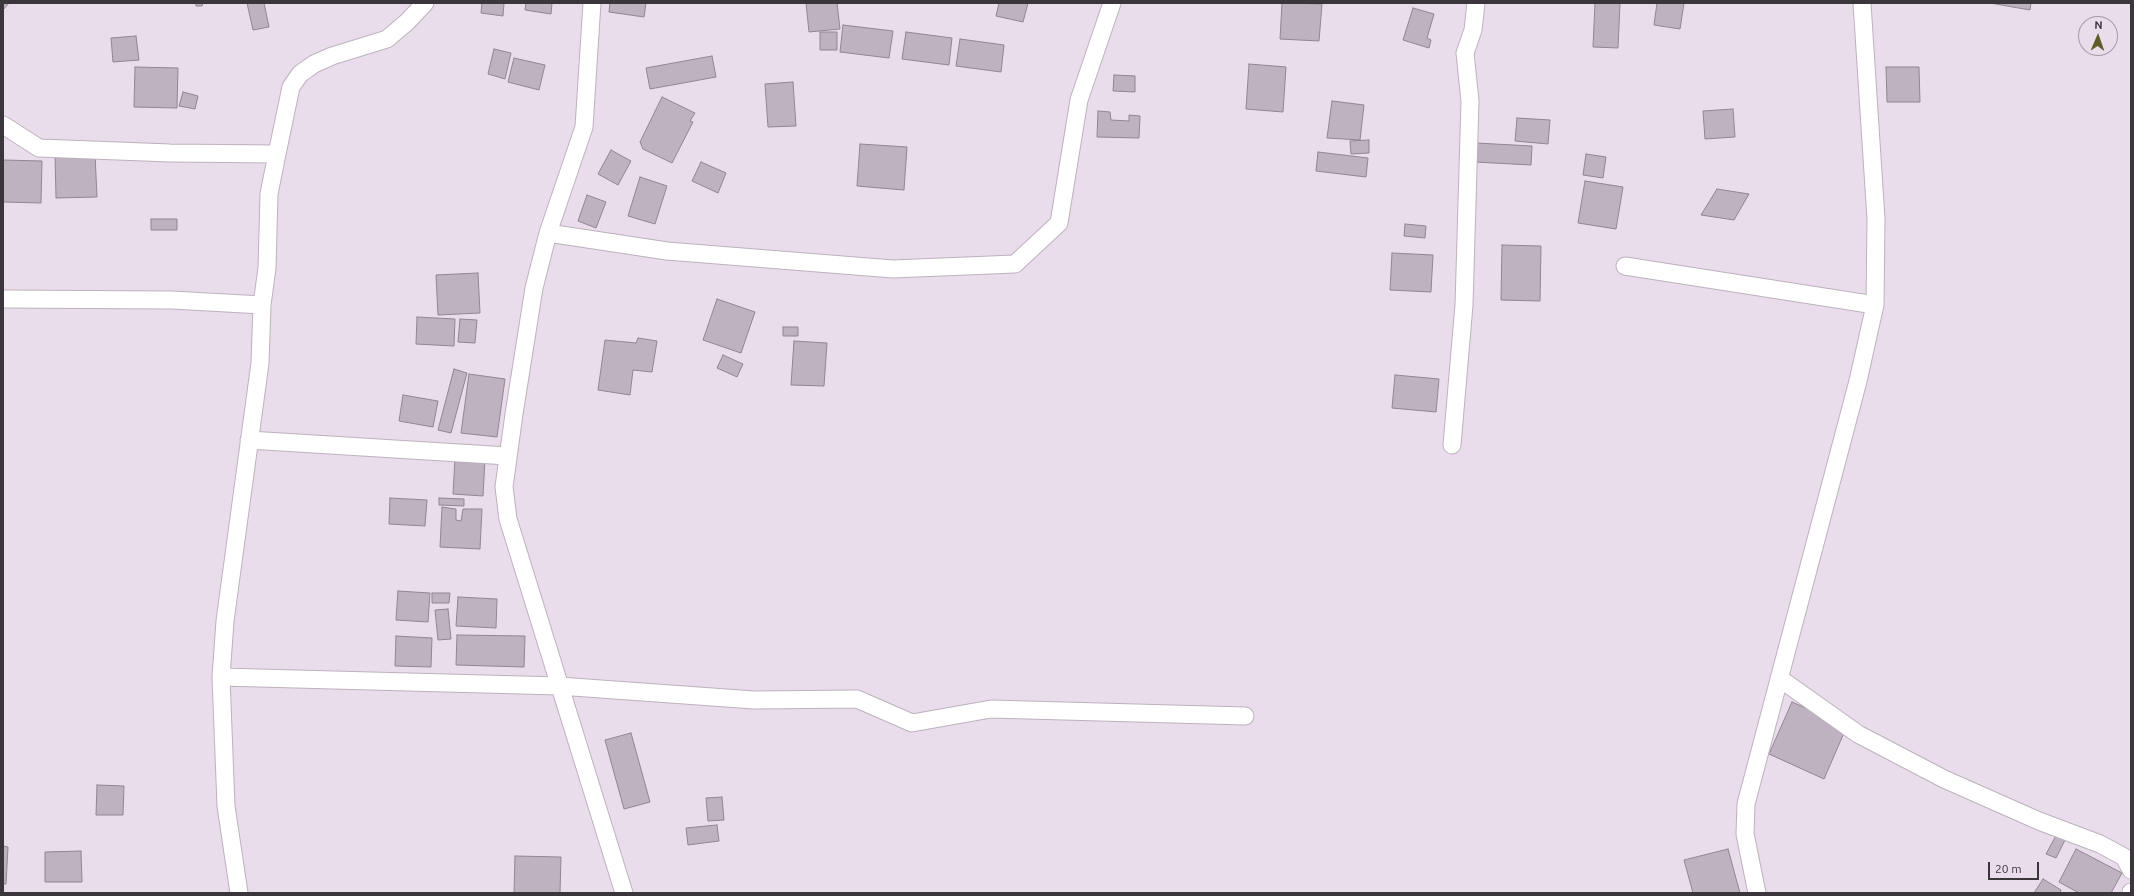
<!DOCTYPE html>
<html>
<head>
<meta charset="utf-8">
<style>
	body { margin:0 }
	#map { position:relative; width:2134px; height:896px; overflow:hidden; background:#eaddeb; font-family:Ubuntu,sans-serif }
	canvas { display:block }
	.frame { position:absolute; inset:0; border:4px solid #3b363b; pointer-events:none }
	.north { position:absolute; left:2078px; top:16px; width:40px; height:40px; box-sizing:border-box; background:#eaddeb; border:1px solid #a49aa5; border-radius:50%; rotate:2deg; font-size:11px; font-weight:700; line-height:16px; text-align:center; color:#3b363b }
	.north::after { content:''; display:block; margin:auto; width:14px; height:18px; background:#5e5c28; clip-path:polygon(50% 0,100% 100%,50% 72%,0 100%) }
	.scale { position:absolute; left:1988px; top:862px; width:51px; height:18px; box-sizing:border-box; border:2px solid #3b363b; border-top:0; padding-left:5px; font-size:12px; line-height:14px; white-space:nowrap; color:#3b363b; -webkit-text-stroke:3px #eaddeb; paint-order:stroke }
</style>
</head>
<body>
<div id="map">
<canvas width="2134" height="896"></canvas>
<div class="frame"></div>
<div class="north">N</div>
<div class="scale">20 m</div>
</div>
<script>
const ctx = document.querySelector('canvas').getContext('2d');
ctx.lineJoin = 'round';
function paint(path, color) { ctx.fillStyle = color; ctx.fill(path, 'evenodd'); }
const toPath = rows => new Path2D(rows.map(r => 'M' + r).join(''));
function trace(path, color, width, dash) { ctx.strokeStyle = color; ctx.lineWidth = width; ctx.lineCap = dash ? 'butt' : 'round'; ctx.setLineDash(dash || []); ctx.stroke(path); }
const building = toPath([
	[3,3,9,3,3,10,3,3],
	[196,3,203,3,202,6,196,6,196,3],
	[247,3,264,3,269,27,253,30,247,3],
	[482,3,504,3,503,16,481,13,482,3],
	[526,3,552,3,551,14,525,10,526,3],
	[610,3,646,3,644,17,609,12,610,3],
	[806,3,837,3,840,29,809,32,806,3],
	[999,3,1028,3,1023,22,996,16,999,3],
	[1282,3,1322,4,1319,41,1280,39,1282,3],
	[1595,3,1620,3,1618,48,1593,47,1595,3],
	[1657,3,1684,3,1680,29,1654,25,1657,3],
	[1990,3,2031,3,2030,10,1990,3],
	[1413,8,1434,14,1427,38,1431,40,1429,48,1403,40,1413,8],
	[843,25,893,31,889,58,840,52,843,25],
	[820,32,837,32,837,50,820,50,820,32],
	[906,32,952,38,949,65,902,59,906,32],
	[136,36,139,60,113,62,111,38,136,36],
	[960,39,1004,45,1001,72,956,66,960,39],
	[494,49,511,53,505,79,488,74,494,49],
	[712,56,716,77,650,89,646,68,712,56],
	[514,58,545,65,539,90,508,82,514,58],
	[1249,64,1286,67,1283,112,1246,109,1249,64],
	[135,67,178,68,177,108,134,107,135,67],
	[1886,67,1919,67,1920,102,1887,102,1886,67],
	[1114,75,1135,76,1135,92,1113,91,1114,75],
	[793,82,796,126,768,127,765,84,793,82],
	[183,92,198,96,195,109,179,106,183,92],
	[662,97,695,113,690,121,693,122,672,163,643,149,640,142,662,97],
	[1332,101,1364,105,1360,140,1327,138,1332,101],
	[1733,109,1735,137,1705,139,1703,111,1733,109],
	[1098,111,1110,112,1111,120,1129,121,1129,115,1140,116,1139,138,1097,137,1098,111],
	[1517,118,1550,120,1548,144,1515,141,1517,118],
	[1369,140,1369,153,1351,154,1350,141,1369,140],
	[1476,143,1532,146,1531,165,1475,162,1476,143],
	[860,144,907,147,904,190,857,186,860,144],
	[611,150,631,161,618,185,598,174,611,150],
	[1318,152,1368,158,1366,177,1316,171,1318,152],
	[95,154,97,197,56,198,55,155,95,154],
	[1586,154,1606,157,1603,178,1583,175,1586,154],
	[3,160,42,161,41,203,3,202,3,160],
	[701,162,726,173,718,193,692,181,701,162],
	[640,177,667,186,655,224,628,216,640,177],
	[1585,181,1623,187,1616,229,1578,223,1585,181],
	[1717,189,1749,194,1734,220,1701,215,1717,189],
	[587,195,606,202,596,228,578,221,587,195],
	[151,219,177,219,177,230,151,230,151,219],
	[1405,224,1426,226,1425,238,1404,236,1405,224],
	[1502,245,1541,246,1540,301,1501,300,1502,245],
	[1392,253,1433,255,1431,292,1390,290,1392,253],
	[478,273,480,313,438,315,436,275,478,273],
	[717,299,755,312,741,353,703,340,717,299],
	[417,317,455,319,454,346,416,344,417,317],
	[460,319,477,320,475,343,458,342,460,319],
	[783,327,798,327,798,336,783,336,783,327],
	[638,338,657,341,652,372,633,370,630,395,598,390,605,340,636,343,638,338],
	[794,341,827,343,824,386,791,385,794,341],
	[723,355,743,364,737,377,717,368,723,355],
	[454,369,467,373,451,433,438,430,454,369],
	[469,374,505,379,497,437,461,433,469,374],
	[1395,375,1439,379,1436,412,1392,408,1395,375],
	[403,395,438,401,433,427,399,421,403,395],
	[455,458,485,459,483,496,453,494,455,458],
	[390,498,427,500,425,526,389,524,390,498],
	[439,498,464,499,464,506,439,505,439,498],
	[442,507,456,509,456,520,461,521,463,509,482,509,480,549,440,547,442,507],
	[398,591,430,593,428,622,396,620,398,591],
	[432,593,450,593,449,603,432,603,432,593],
	[458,597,497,599,496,628,456,626,458,597],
	[448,609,451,639,438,640,435,610,448,609],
	[457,635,525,636,524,667,456,665,457,635],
	[396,636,432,638,431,667,395,666,396,636],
	[1792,702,1847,726,1824,779,1769,754,1792,702],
	[631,733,650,802,624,809,605,740,631,733],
	[97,785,124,786,123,815,96,815,97,785],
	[722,797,724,820,708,821,706,798,722,797],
	[717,825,719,841,688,845,686,828,717,825],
	[2058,832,2067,836,2056,858,2046,854,2058,832],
	[3,846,8,847,6,884,3,884,3,846],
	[1728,849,1740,893,1693,893,1684,860,1728,849],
	[2076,849,2122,873,2111,893,2079,893,2059,882,2076,849],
	[81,851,82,882,45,882,45,852,81,851],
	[515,856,561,857,560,893,514,893,515,856],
	[2043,879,2061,890,2060,893,2034,893,2043,879]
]);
const minor = toPath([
	[592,3,584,127,548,233,534,288,514,414,504,487,508,519,624,893],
	[3,125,39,148,170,153,277,154],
	[548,233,667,251,893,269,1015,264,1059,223,1079,100,1112,3],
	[1625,266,1875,305],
	[3,299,172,300,262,305],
	[249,440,508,456],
	[1452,445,1464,305,1470,101,1465,53,1473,30,1476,3],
	[221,677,559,686,754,700,857,699,912,723,991,709,1245,716],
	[1779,678,1858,734,1944,779,2039,821,2100,844,2124,857,2131,870],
	[239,893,226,806,221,677,225,621,260,363,262,305,267,268,269,194,277,154,291,87,300,74,314,64,332,56,387,39,407,22,425,3],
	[1757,893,1745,834,1746,804,1858,381,1875,305,1876,219,1862,3],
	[2131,893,2131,892]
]);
paint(building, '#bfb2c0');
trace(building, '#918592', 1);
trace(minor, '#bdb1be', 19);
trace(minor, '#fff', 17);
</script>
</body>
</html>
